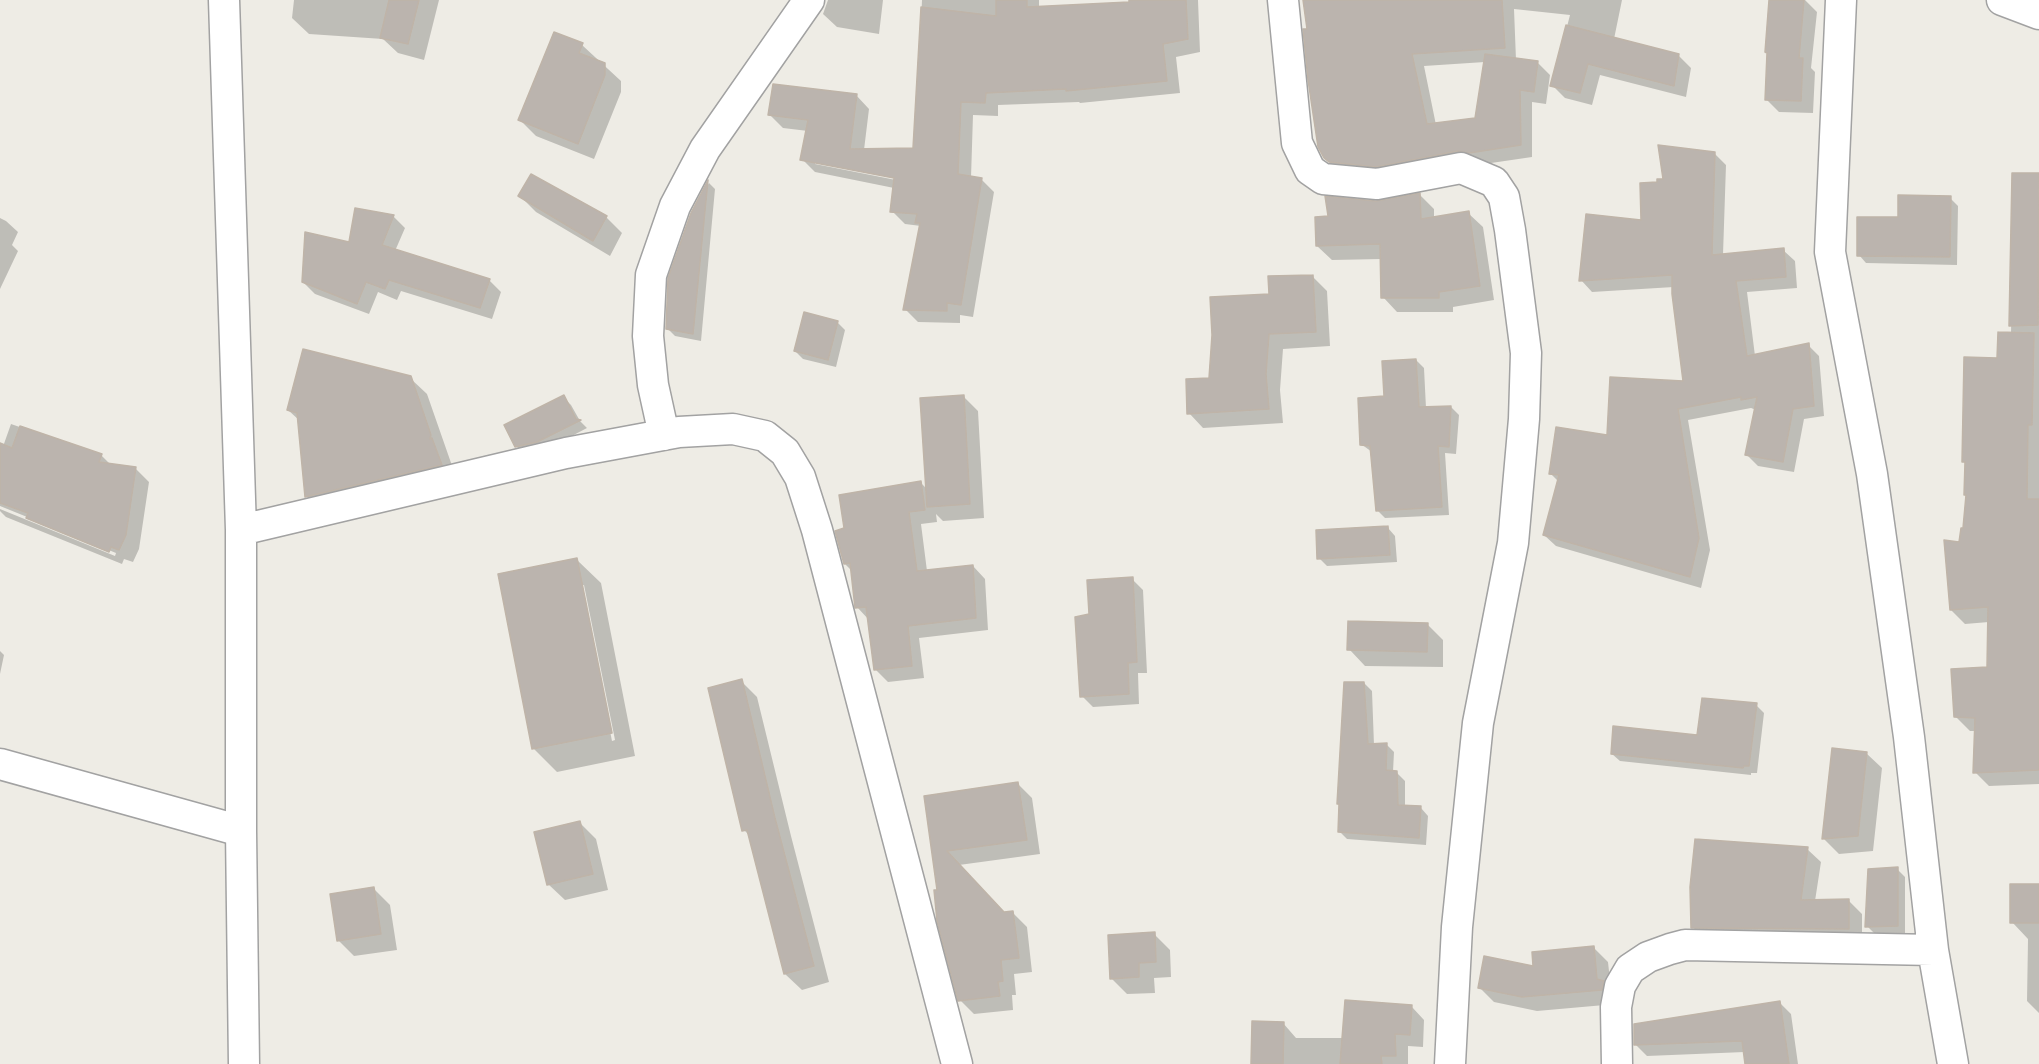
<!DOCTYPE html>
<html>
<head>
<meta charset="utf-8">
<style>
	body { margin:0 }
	canvas { display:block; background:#eeece5 }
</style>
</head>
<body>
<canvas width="2039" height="1064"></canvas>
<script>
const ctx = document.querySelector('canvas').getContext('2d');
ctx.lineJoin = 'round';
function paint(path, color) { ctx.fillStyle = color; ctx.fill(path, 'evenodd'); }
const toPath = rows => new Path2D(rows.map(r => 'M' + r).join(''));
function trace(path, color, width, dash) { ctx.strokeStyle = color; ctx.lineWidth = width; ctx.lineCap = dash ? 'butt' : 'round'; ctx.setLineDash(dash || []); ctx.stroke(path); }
const shadow = toPath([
	[294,0,439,0,424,60,398,53,383,39,309,34,292,18],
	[828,0,883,0,879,34,837,27,823,14],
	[922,0,1039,0,1039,8,1130,3,1130,0,1198,0,1200,52,1176,57,1180,93,1080,103,1079,102,998,105,998,116,973,115,971,178,981,179,994,192,973,317,960,315,960,323,918,322,905,309,921,226,905,224,892,211,894,188,815,172,802,159,808,131,783,128,770,115,856,95,869,109,864,150,915,149],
	[815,161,901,178,901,181,815,164],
	[1305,0,1622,0,1614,39,1679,56,1691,68,1686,97,1600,75,1592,105,1565,98,1552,85,1570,15,1514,9,1516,60,1537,62,1550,75,1546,104,1532,102,1532,157,1389,178,1338,171,1325,158],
	[1485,62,1477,120,1436,125,1424,66],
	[1771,0,1805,0,1817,12,1811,68,1815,72,1813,113,1779,112,1766,99],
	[582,45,621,81,621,92,594,159,536,136,520,120],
	[1715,154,1726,165,1723,255,1783,250,1795,261,1797,288,1747,292,1755,356,1808,345,1819,356,1824,416,1804,419,1794,472,1758,466,1746,454,1756,410,1751,408,1688,420,1710,550,1701,588,1556,546,1544,535,1559,482,1550,473,1608,437,1684,383,1674,287,1592,292,1581,280,1643,222,1659,183],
	[709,183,715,189,701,341,675,336,667,328,692,213],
	[1420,195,1434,209,1434,218,1468,213,1483,227,1494,300,1453,307,1453,312,1397,312,1383,297,1382,259,1332,260,1317,246,1329,218,1376,203],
	[520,196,606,217,622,233,610,256,536,212],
	[1950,198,1958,206,1957,265,1866,263,1859,255,1899,219],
	[2013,200,2039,200,2039,784,1989,786,1975,772,1976,731,1970,731,1955,716,1988,668,1989,622,1965,624,1951,610,1968,497,1966,464,1963,461,1999,360,2011,334],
	[393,216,405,228,395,251,489,280,501,292,492,319,401,291,397,300,378,292,369,314,315,294,303,282,350,244],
	[0,218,6,221,18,232,12,245,18,251,0,289],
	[1312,276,1327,291,1330,346,1283,349,1280,390,1283,423,1203,428,1189,413,1210,379,1271,295],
	[837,322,845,330,836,367,803,359,795,351],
	[1416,360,1424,368,1426,408,1451,407,1459,415,1456,454,1445,453,1449,515,1385,518,1377,510,1372,452,1361,444],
	[410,378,427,394,457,480,322,512,306,496,300,421,288,410],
	[563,397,571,405,580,421,587,428,545,450,524,454,516,446],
	[964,397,978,411,984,518,943,521,936,514,937,522,921,524,927,571,973,566,985,579,988,630,919,638,924,678,888,682,876,670,869,620,857,607,852,571,845,564,846,530,921,483,927,489],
	[11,424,101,455,111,465,135,468,149,482,139,549,133,562,124,559,122,564,6,517,0,511,0,509,115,556,116,553,0,506,0,455],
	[1388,528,1395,536,1397,562,1327,566,1319,558],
	[577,560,601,583,635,756,557,772,533,748],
	[581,585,584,585,615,740,612,741],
	[1132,579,1143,590,1147,673,1138,673,1139,704,1093,707,1082,696,1090,615],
	[1427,624,1443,640,1443,667,1365,666,1349,649],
	[0,651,4,655,0,674],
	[741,681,757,697,791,836,829,982,802,990,785,974,750,836,744,830],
	[1364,683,1372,691,1374,745,1386,744,1394,752,1393,772,1397,773,1405,781,1405,807,1421,808,1428,816,1426,845,1347,839,1339,831,1340,806,1338,804],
	[1756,705,1764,713,1757,773,1751,773,1751,775,1620,761,1612,754,1699,736],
	[1866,753,1882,768,1873,851,1839,854,1824,839],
	[1018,784,1032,798,1040,854,959,865,1004,914,1013,913,1027,927,1032,972,1014,974,1016,995,1012,995,1013,1010,974,1014,960,1000,939,891,925,797],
	[580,823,596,839,608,890,565,900,548,884],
	[1807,849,1821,862,1815,901,1848,900,1862,914,1862,942,1707,941,1693,927],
	[1897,869,1905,877,1905,933,1875,934,1867,926],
	[2039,885,2039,1013,2027,1001,2028,939,2012,922],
	[374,889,390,905,397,950,354,956,338,940],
	[1154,934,1170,950,1171,977,1154,978,1155,993,1127,994,1111,978],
	[1594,948,1608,962,1611,989,1616,1004,1537,1011,1494,1002,1480,988],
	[1779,1002,1791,1014,1798,1064,1747,1064,1745,1052,1647,1056,1635,1044],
	[1412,1007,1424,1020,1423,1047,1408,1046,1408,1064,1252,1064,1283,1023,1296,1038,1343,1038]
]);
const building = toPath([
	[389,0,419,0,408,44,380,38,389,0],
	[996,0,1027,0,1027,7,1129,2,1129,0,1186,0,1188,39,1163,44,1167,81,1066,91,1066,89,986,93,985,103,961,102,958,174,982,178,961,305,947,303,947,311,903,310,920,223,915,223,917,214,890,212,894,178,800,160,808,120,768,115,773,84,857,94,850,149,913,148,921,7,996,16,996,0],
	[1303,0,1502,0,1505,48,1412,54,1427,124,1475,118,1485,54,1538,61,1534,92,1520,90,1521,145,1469,153,1458,151,1376,167,1329,162,1324,158,1318,147,1308,80,1303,29,1307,29,1303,0],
	[1769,0,1804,0,1799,58,1803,58,1801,101,1765,100,1767,53,1765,52,1769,0],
	[1566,25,1679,54,1674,86,1588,64,1580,93,1550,86,1566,25],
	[554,32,583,43,579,53,605,63,605,75,578,144,518,120,554,32],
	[1658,145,1715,152,1712,255,1784,248,1786,277,1736,281,1747,356,1809,343,1814,406,1793,409,1783,462,1745,455,1757,397,1741,400,1741,397,1678,409,1699,538,1690,577,1543,535,1559,475,1549,474,1556,427,1607,435,1610,377,1683,381,1672,294,1672,275,1579,281,1586,214,1641,220,1640,183,1657,182,1657,179,1663,179,1658,145],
	[2012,173,2039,173,2038,325,2009,326,2012,173],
	[531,174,607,216,593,241,518,196,531,174],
	[708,180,693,334,666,329,668,278,691,213,708,180],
	[1420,193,1421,219,1469,211,1480,286,1439,292,1439,298,1381,298,1380,244,1316,246,1315,217,1328,216,1325,196,1376,201,1420,193],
	[1898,195,1951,196,1950,257,1857,256,1857,217,1898,217,1898,195],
	[355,208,394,215,382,245,490,279,480,308,389,280,385,289,366,282,357,304,302,282,305,232,349,242,355,208],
	[1313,275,1316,332,1269,334,1266,374,1269,409,1187,414,1186,379,1209,378,1212,335,1210,297,1269,294,1268,276,1313,275],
	[804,312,838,321,828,360,794,351,804,312],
	[1998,332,2034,333,2032,425,2028,425,2027,499,2039,499,2039,770,1973,773,1975,718,1954,717,1951,669,1987,667,1988,607,1950,610,1944,540,1959,542,1961,528,1963,528,1966,495,1964,495,1965,462,1962,462,1964,357,1997,358,1998,332],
	[303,349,411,376,431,435,430,439,432,438,442,465,305,497,297,413,287,410,303,349],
	[1416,359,1419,407,1451,406,1449,447,1438,446,1442,507,1376,511,1370,446,1360,445,1358,398,1384,396,1382,361,1416,359],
	[564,395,576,419,581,420,537,442,515,447,504,425,564,395],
	[964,395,970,504,927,507,920,398,964,395],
	[20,426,102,454,99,462,136,467,126,535,119,550,111,547,109,552,26,518,28,513,0,503,0,443,12,448,20,426],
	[921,481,925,510,909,512,917,571,973,565,976,618,908,626,912,666,874,670,866,607,855,608,850,563,844,564,835,531,844,528,839,495,921,481],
	[1388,526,1390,555,1317,559,1316,530,1388,526],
	[577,558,612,733,532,749,498,574,577,558],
	[1133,577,1137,662,1128,663,1129,694,1080,697,1075,617,1089,614,1087,580,1133,577],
	[1348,621,1428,623,1427,652,1347,650,1348,621],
	[742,679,775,818,814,966,784,974,747,830,742,831,708,688,742,679],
	[1344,682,1364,682,1368,744,1387,743,1386,770,1397,771,1398,805,1421,806,1419,838,1338,832,1339,804,1337,804,1344,682],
	[1702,698,1757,703,1749,766,1744,766,1743,768,1611,754,1613,726,1697,735,1702,698],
	[1832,748,1867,752,1858,836,1822,839,1832,748],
	[1018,782,1027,840,947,851,1004,912,1013,911,1019,958,1001,960,1003,981,998,982,1000,996,958,1001,937,921,934,890,937,890,924,796,1018,782],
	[580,821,593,874,547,885,534,832,580,821],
	[1695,839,1808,847,1801,900,1849,899,1849,929,1691,928,1690,887,1695,839],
	[1898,867,1898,926,1865,927,1868,869,1898,867],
	[2010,884,2039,884,2039,923,2010,923,2010,884],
	[374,887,381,934,337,941,330,894,374,887],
	[1155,932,1156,962,1139,963,1139,977,1110,979,1108,935,1155,932],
	[1594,946,1597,979,1604,981,1602,990,1522,997,1478,988,1484,956,1533,966,1532,952,1594,946],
	[1345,1000,1412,1005,1410,1035,1395,1034,1396,1056,1381,1056,1382,1064,1340,1064,1345,1000],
	[1780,1001,1789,1064,1745,1064,1742,1041,1634,1045,1634,1024,1780,1001],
	[1252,1021,1284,1022,1283,1064,1251,1064,1252,1021]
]);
const street = toPath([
	[224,0,241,530,241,831,244,1064],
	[1283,0,1297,143,1310,170,1323,179,1377,184,1461,168,1494,182,1504,197,1510,230,1526,353,1524,419,1513,543,1478,723,1457,927,1450,1064],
	[1841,0,1830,252,1872,474,1909,737,1933,950,1953,1064],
	[2002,0,2039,14],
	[664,435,653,385,648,336,651,275,675,206,705,149,809,0],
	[241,530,566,453,679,432,733,429,765,436,785,452,800,477,817,530,957,1064],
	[0,764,241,831],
	[1617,1064,1616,1007,1620,986,1630,969,1648,957,1670,949,1685,945,1933,950]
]);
paint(shadow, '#0003');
paint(building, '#bbb4ae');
trace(building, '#bfb4a8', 1.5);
trace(street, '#a2a2a2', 33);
trace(street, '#fff', 30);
</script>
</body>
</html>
